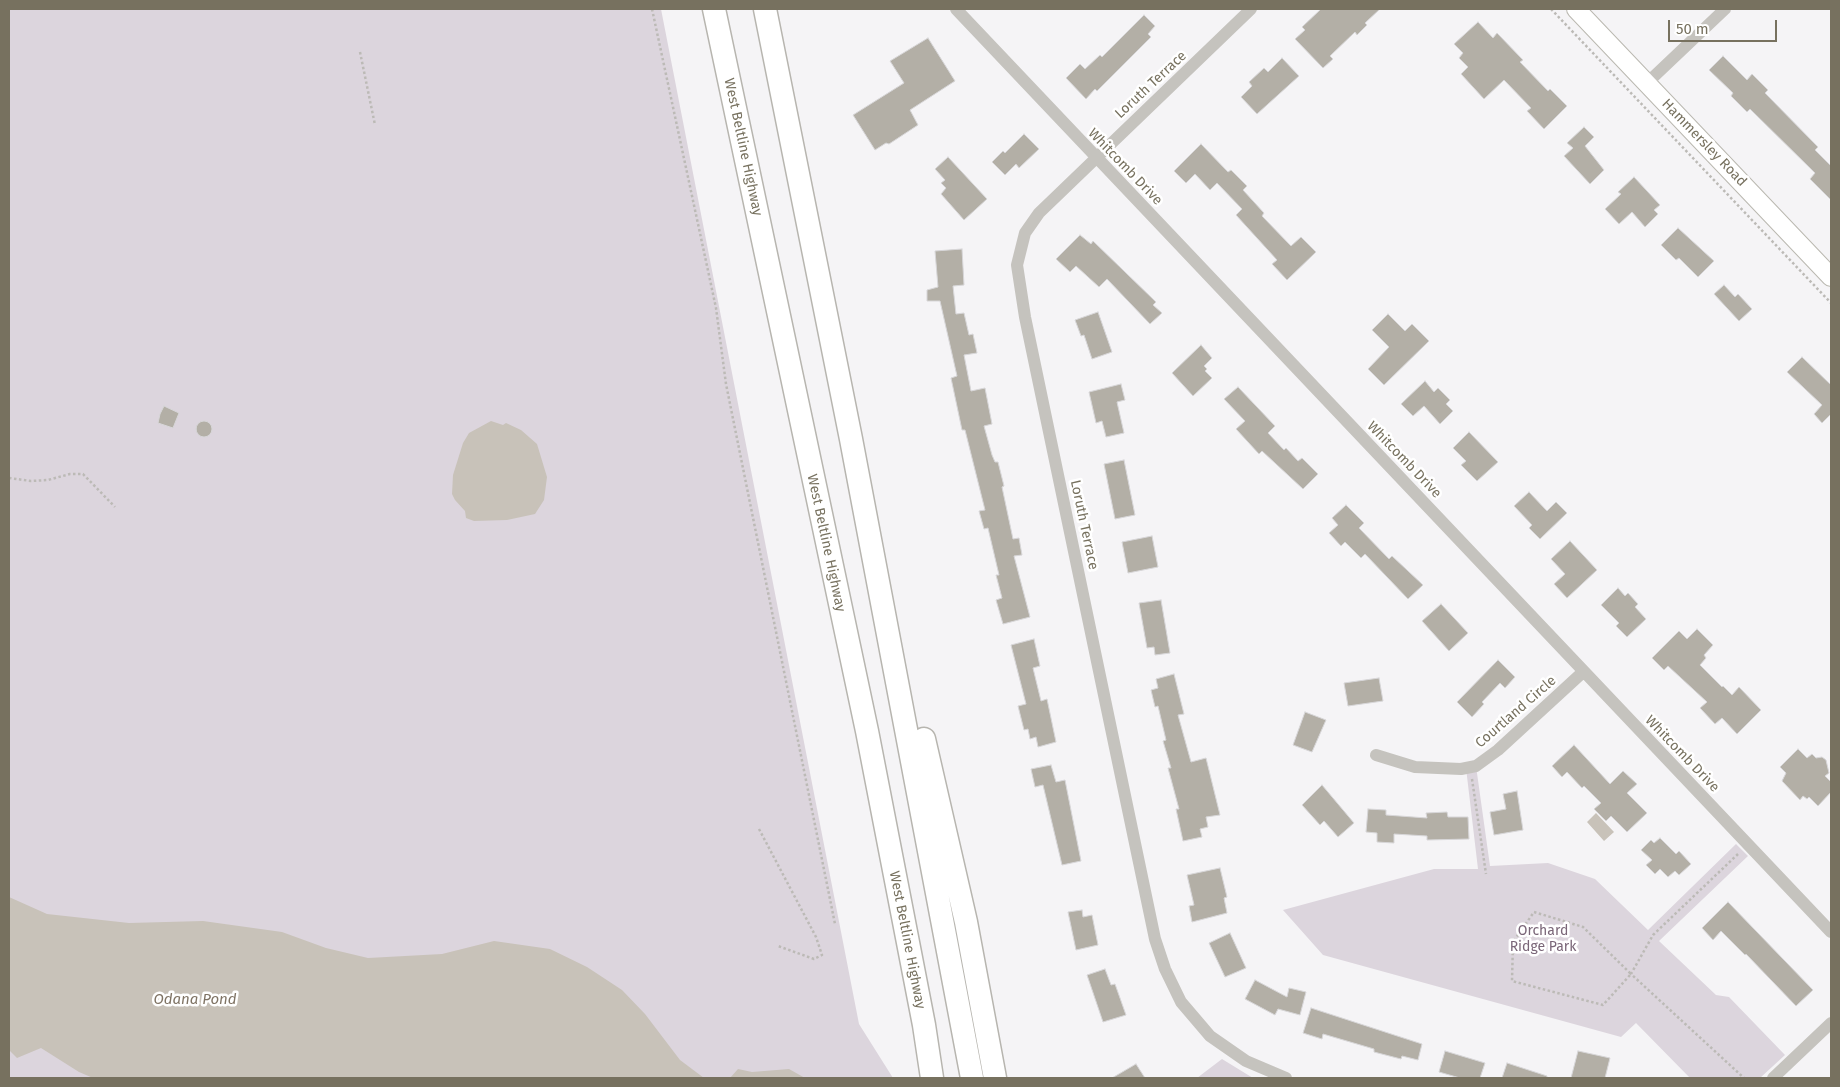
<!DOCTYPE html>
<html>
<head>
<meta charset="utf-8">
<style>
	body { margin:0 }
	#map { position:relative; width:1840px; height:1087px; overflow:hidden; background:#f5f4f6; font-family:"Fira Sans",sans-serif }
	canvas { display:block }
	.frame { position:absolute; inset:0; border:10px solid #77715f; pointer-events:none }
	.scale { position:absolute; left:1668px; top:20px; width:109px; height:22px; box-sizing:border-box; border:2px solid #77715f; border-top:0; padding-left:6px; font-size:15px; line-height:18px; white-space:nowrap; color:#77715f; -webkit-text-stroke:4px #fff; paint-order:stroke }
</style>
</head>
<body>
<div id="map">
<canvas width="1840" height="1087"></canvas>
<div class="frame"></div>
<div class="scale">50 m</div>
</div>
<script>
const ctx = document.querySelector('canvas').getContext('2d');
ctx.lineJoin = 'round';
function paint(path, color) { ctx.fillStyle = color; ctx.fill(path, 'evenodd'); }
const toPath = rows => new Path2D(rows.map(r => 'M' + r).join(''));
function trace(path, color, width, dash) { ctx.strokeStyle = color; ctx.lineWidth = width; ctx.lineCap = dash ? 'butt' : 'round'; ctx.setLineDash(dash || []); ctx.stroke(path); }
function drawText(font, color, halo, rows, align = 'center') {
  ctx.font = font + ' "Fira Sans",sans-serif'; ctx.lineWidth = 5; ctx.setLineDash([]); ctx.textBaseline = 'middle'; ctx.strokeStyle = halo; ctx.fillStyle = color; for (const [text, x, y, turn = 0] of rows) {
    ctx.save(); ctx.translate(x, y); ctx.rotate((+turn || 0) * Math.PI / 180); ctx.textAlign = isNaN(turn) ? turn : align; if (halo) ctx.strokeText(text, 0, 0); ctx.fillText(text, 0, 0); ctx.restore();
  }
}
const green = toPath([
	[9,9,661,9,859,1024,893,1078,9,1078],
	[1476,766,1490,866,1548,863,1595,879,1648,930,1736,844,1748,856,1659,941,1716,995,1729,997,1785,1055,1760,1078,1690,1078,1636,1023,1621,1037,1323,955,1283,910,1434,869,1478,869,1466,768],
	[1222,1059,1253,1078,1197,1078]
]);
const water = toPath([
	[491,421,503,425,506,423,521,430,537,444,547,477,544,500,535,514,507,520,474,521,466,518,465,511,455,500,452,494,453,475,463,443,469,433],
	[1596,813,1614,832,1604,841,1587,822],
	[9,897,47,914,129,923,203,921,282,932,326,948,368,958,442,954,494,941,550,949,587,967,622,990,645,1014,680,1060,704,1078,93,1078,79,1072,41,1048,17,1058,9,1050],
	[738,1069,752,1072,789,1069,805,1078,730,1078]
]);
const building = toPath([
	[1321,9,1380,9,1365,23,1367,25,1357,35,1355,32,1330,56,1333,59,1323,68,1295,39,1305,30,1302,27,1321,9],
	[1144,15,1155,26,1148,34,1151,37,1097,91,1095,89,1086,99,1066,78,1080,64,1085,69,1100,55,1102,57,1144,15],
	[1478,22,1493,38,1497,33,1523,60,1520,62,1548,91,1550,89,1567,106,1544,129,1527,111,1531,108,1504,80,1484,99,1461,74,1468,67,1459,58,1463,53,1454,44,1478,22],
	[928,38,955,81,910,110,918,125,889,144,886,143,875,150,853,115,904,83,890,61,928,38],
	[1723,56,1747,80,1752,74,1768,90,1765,93,1818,147,1815,150,1831,166,1831,200,1810,179,1815,173,1750,109,1747,112,1731,96,1733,93,1709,70,1723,56],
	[1282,58,1299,76,1257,114,1241,97,1252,86,1249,82,1264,68,1268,72,1282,58],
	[1584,127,1594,137,1585,146,1604,170,1590,184,1564,156,1573,148,1567,143,1584,127],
	[1024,134,1039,149,1019,168,1016,164,1005,175,992,162,1003,151,1005,153,1024,134],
	[1201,144,1228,172,1231,170,1247,186,1243,190,1264,213,1262,216,1291,246,1301,237,1316,252,1287,280,1272,264,1277,260,1236,215,1242,209,1217,183,1210,190,1195,174,1186,183,1174,171,1201,144],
	[948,157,987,199,964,220,941,194,946,188,941,183,945,180,935,169,948,157],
	[1634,177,1660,205,1654,210,1658,214,1645,227,1632,212,1619,224,1605,209,1621,194,1618,192,1634,177],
	[1678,228,1714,261,1698,277,1679,258,1676,260,1661,245,1678,228],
	[1080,235,1091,244,1093,241,1156,302,1153,305,1162,313,1150,324,1107,279,1099,287,1076,266,1070,272,1056,259,1080,235],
	[962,249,964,285,953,286,956,314,964,313,969,335,973,334,977,353,964,355,971,391,985,388,992,424,984,426,992,455,995,462,998,462,1004,486,1002,487,1013,539,1019,538,1022,555,1014,556,1030,617,1003,624,996,600,1002,598,996,575,999,575,988,528,984,529,979,511,985,510,965,430,962,430,951,378,957,376,940,301,927,301,927,290,938,287,935,251,962,249],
	[1724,285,1735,297,1738,294,1752,309,1739,321,1714,294,1724,285],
	[1098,312,1112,352,1092,359,1084,335,1081,336,1075,320,1098,312],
	[1388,314,1405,331,1412,324,1429,341,1384,385,1368,369,1389,347,1372,330,1388,314],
	[1201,345,1212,358,1204,366,1207,369,1205,371,1212,378,1193,396,1172,373,1201,345],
	[1802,357,1831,385,1831,414,1822,423,1814,414,1822,405,1787,372,1802,357],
	[1425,381,1434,392,1438,388,1450,400,1446,404,1453,411,1440,424,1424,406,1413,416,1401,404,1425,381],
	[1121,384,1125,400,1117,402,1124,433,1106,437,1102,421,1096,423,1089,392,1121,384],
	[1238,387,1275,426,1268,433,1284,450,1286,448,1298,461,1302,458,1318,474,1303,489,1262,451,1259,454,1236,429,1245,421,1224,399,1238,387],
	[164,406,179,413,173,428,158,423,160,414,164,406],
	'196 429a8 8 0 1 1 16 0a8 8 0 1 1-16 0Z',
	[1469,432,1498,462,1477,481,1461,465,1466,461,1453,448,1469,432],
	[1124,460,1135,515,1115,519,1104,464,1124,460],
	[1529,492,1547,511,1556,502,1567,513,1540,539,1529,528,1532,525,1514,506,1529,492],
	[1346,505,1364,523,1359,528,1389,559,1392,556,1423,585,1408,599,1365,554,1361,558,1345,542,1341,546,1329,533,1338,525,1332,518,1346,505],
	[1152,536,1158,567,1128,573,1122,542,1152,536],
	[1570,541,1597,570,1567,598,1554,584,1565,574,1551,559,1570,541],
	[1618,588,1625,596,1628,593,1638,604,1635,607,1646,619,1627,637,1616,626,1619,623,1601,605,1618,588],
	[1161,600,1170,653,1155,655,1154,647,1147,648,1139,603,1161,600],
	[1441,604,1468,633,1449,651,1422,621,1441,604],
	[1697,629,1713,645,1704,655,1706,658,1700,665,1722,687,1723,686,1732,695,1739,687,1761,710,1737,734,1722,718,1715,724,1700,708,1707,702,1668,666,1664,670,1652,658,1679,631,1687,639,1697,629],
	[1034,639,1040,666,1033,668,1041,701,1047,699,1056,742,1038,747,1036,737,1030,739,1028,729,1024,730,1018,706,1026,704,1011,645,1034,639],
	[1498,660,1515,677,1505,688,1500,683,1482,702,1484,704,1472,717,1457,702,1498,660],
	[1174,674,1184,714,1178,715,1191,762,1206,758,1220,815,1206,817,1208,827,1200,829,1202,837,1183,841,1176,809,1179,809,1168,768,1171,768,1163,741,1166,740,1158,706,1155,707,1151,690,1158,688,1156,679,1174,674],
	[1379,678,1383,701,1348,706,1344,683,1379,678],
	[1305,712,1326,720,1312,752,1293,745,1305,712],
	[1574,745,1610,784,1623,771,1637,784,1627,793,1647,813,1627,832,1611,816,1606,821,1594,809,1601,803,1584,786,1582,788,1567,772,1562,777,1552,766,1574,745],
	[1798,749,1807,758,1812,754,1816,758,1822,757,1826,760,1829,773,1825,776,1831,782,1831,792,1818,806,1809,797,1807,799,1803,796,1800,800,1782,781,1786,773,1780,767,1798,749],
	[1051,765,1056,782,1065,780,1081,861,1062,865,1043,785,1035,787,1031,769,1051,765],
	[1322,785,1354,823,1338,837,1324,821,1320,825,1302,805,1322,785],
	[1517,791,1523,830,1494,835,1490,812,1506,809,1503,794,1517,791],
	[1368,809,1386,810,1386,815,1427,818,1426,813,1447,812,1448,817,1468,817,1469,839,1427,840,1427,836,1394,834,1394,843,1377,842,1377,833,1366,832,1368,809],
	[1660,838,1676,854,1679,851,1691,864,1679,875,1675,871,1668,877,1660,869,1655,874,1646,865,1652,860,1641,850,1651,840,1654,843,1660,838],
	[1220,868,1227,897,1224,898,1227,913,1192,922,1189,906,1194,905,1187,875,1220,868],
	[1728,902,1813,990,1796,1006,1746,954,1745,955,1721,931,1713,940,1702,928,1728,902],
	[1082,910,1083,917,1092,915,1098,945,1076,950,1068,912,1082,910],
	[1230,933,1246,968,1225,977,1209,943,1230,933],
	[1105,969,1111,985,1115,984,1126,1015,1103,1022,1087,975,1105,969],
	[1255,980,1287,997,1289,988,1306,992,1300,1015,1278,1009,1275,1015,1245,999,1255,980],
	[1311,1008,1422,1044,1418,1060,1402,1056,1401,1059,1374,1052,1374,1049,1323,1034,1322,1039,1303,1033,1311,1008],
	[1445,1051,1485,1063,1480,1078,1460,1078,1439,1072,1445,1051],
	[1578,1051,1610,1058,1605,1078,1571,1078,1578,1051],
	[1507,1063,1547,1076,1547,1078,1502,1078,1507,1063],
	[1136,1064,1145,1078,1112,1078,1136,1064]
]);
const path = toPath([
	[652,9,716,308,726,384,835,924],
	[1551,9,1831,303],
	[360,52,375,125],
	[9,478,31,481,48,480,70,474,83,474,115,507],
	[1472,779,1486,874],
	[759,829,816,937,822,955,814,959,778,946],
	[1738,854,1653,935,1631,974,1744,1078],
	[1534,912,1583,927,1631,974,1603,1005,1512,981,1513,942,1534,912]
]);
const street = toPath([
	[956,9,1831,932],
	[1251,9,1039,213,1025,233,1017,265,1025,317,1155,939,1165,969,1181,1002,1210,1036,1246,1061,1286,1078],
	[1647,83,1725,9],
	[1376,755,1415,767,1461,769,1476,766,1498,750,1583,672],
	[1773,1078,1831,1023]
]);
const secondary = toPath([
	[1576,9,1831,277]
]);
const highway = toPath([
	[714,9,867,731,924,1025,932,1078],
	[765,9,851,439,972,1078],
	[924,739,966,922,995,1078]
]);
const streetNames = [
	["Loruth Terrace",1151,85,-43],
	["Hammersley Road",1704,143,46],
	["West Beltline Highway",743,147,78],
	["Whitcomb Drive",1125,167,46],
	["Whitcomb Drive",1404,460,46],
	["Loruth Terrace",1084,525,78],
	["West Beltline Highway",826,543,78],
	["Courtland Circle",1516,712,-41],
	["Whitcomb Drive",1682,754,46],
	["West Beltline Highway",907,940,79]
];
const parkNames = [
	["Orchard",1543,931],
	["Ridge Park",1543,947]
];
const waterNames = [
	["Odana Pond",195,1000]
];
paint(green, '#dcd5dd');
paint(water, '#c8c2b9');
paint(building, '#b3afa6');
trace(building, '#d7d6d8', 1);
trace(secondary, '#bab8b0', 20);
trace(highway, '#b7b5af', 25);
trace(path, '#bcbab6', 2.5, [2.5, 2.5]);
trace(street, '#c5c3be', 12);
trace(secondary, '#fff', 18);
trace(highway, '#fff', 22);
drawText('14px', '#77715f', '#fff', streetNames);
drawText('14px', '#7a6678', '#fff', parkNames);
drawText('italic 15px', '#7f7364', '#fff', waterNames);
</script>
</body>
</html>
